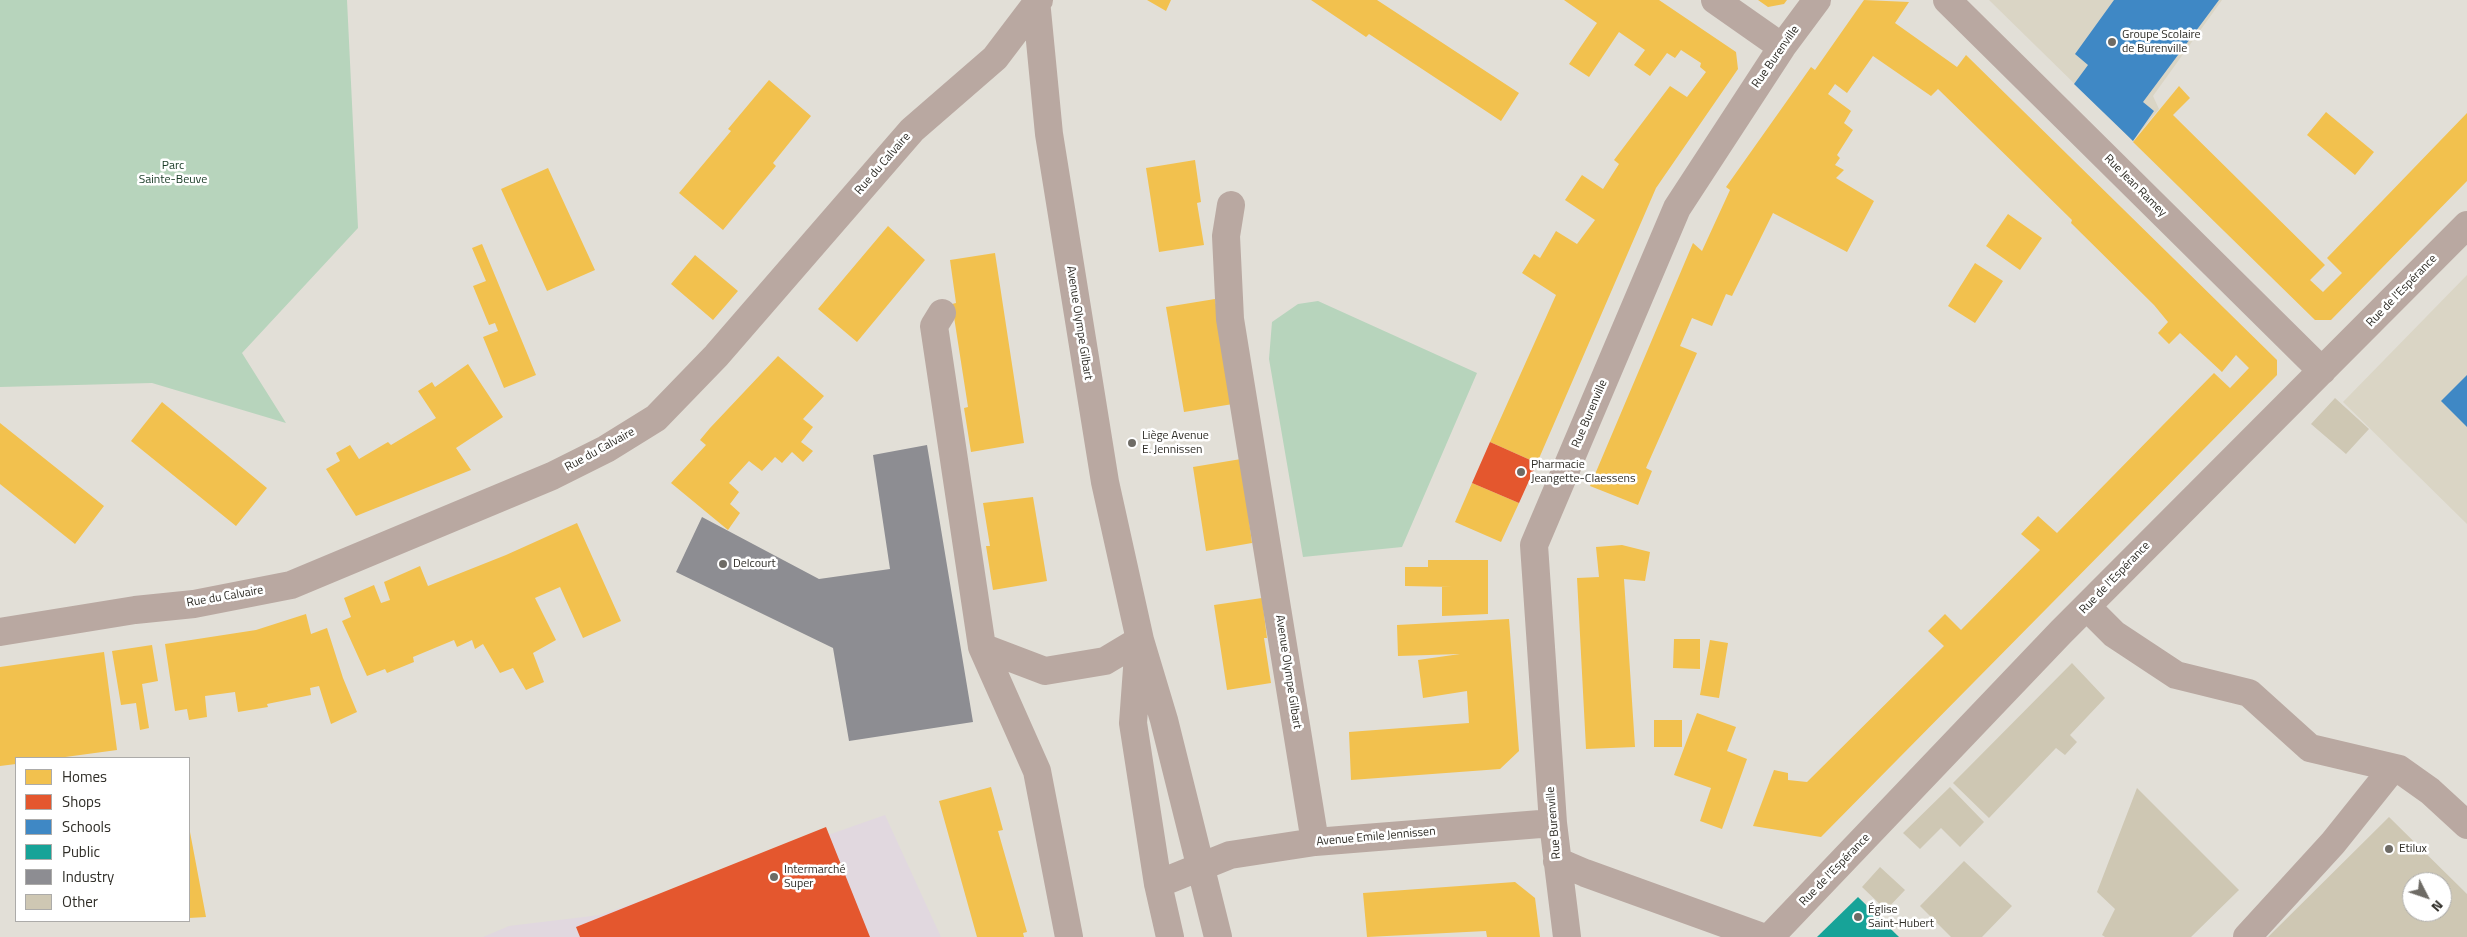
<!DOCTYPE html>
<html>
<head>
<meta charset="utf-8">
<style>
	body { margin:0 }
	#map { position:relative; width:2467px; height:937px; overflow:hidden; background:#e2dfd7; font-family:"Titillium Web",sans-serif }
	canvas { display:block }
	.legend { position:absolute; left:15px; top:757px; width:175px; height:165px; box-sizing:border-box; background:#fff; border:1px solid #acaba9; margin:0; padding:6px 9px; list-style:none; font-size:15px; color:#2f2d27 }
	.legend li { display:flex; align-items:center; gap:10px; height:25px }
	.legend b { width:25px; border:1px solid #acaba9 }
	.north { position:absolute; left:2402px; top:872px; width:50px; height:50px; box-sizing:border-box; background:#fff; border:1px solid #acaba9; border-radius:50%; rotate:131deg; font-size:14px; font-weight:700; line-height:20px; text-align:center; color:#2f2d27 }
	.north::after { content:''; display:block; margin:auto; width:18px; height:22px; background:#6e6b65; clip-path:polygon(50% 0,100% 100%,50% 72%,0 100%) }
</style>
</head>
<body>
<div id="map">
<canvas width="2467" height="937"></canvas>
<ul class="legend">
<li><b style="height:14px;background:#f2c14e"></b>Homes</li>
<li><b style="height:14px;background:#e4572e"></b>Shops</li>
<li><b style="height:14px;background:#3f88c5"></b>Schools</li>
<li><b style="height:14px;background:#17a398"></b>Public</li>
<li><b style="height:14px;background:#8d8d92"></b>Industry</li>
<li><b style="height:14px;background:#cec7b3"></b>Other</li>
</ul>
<div class="north">N</div>
</div>
<script>
const ctx = document.querySelector('canvas').getContext('2d');
ctx.lineJoin = 'round';
function paint(path, color) { ctx.fillStyle = color; ctx.fill(path, 'evenodd'); }
const toPath = rows => new Path2D(rows.map(r => 'M' + r).join(''));
function trace(path, color, width, dash) { ctx.strokeStyle = color; ctx.lineWidth = width; ctx.lineCap = dash ? 'butt' : 'round'; ctx.setLineDash(dash || []); ctx.stroke(path); }
function drawText(font, color, halo, rows, align = 'center') {
  ctx.font = font + ' "Titillium Web",sans-serif'; ctx.lineWidth = 5; ctx.setLineDash([]); ctx.textBaseline = 'middle'; ctx.strokeStyle = halo; ctx.fillStyle = color; for (const [text, x, y, turn = 0] of rows) {
    ctx.save(); ctx.translate(x, y); ctx.rotate((+turn || 0) * Math.PI / 180); ctx.textAlign = isNaN(turn) ? turn : align; if (halo) ctx.strokeText(text, 0, 0); ctx.fillText(text, 0, 0); ctx.restore();
  }
}
const commercial = toPath([
	[885,815,941,937,483,937,509,926,600,915]
]);
const built = toPath([
	[1989,0,2222,0,2153,96,2159,109,2133,141],
	[2467,275,2467,524,2343,402]
]);
const green = toPath([
	[0,0,347,0,358,228,242,353,286,423,152,383,0,387],
	[1318,301,1477,373,1402,547,1303,557,1269,359,1272,322,1298,304]
]);
const homes = toPath([
	[1147,0,1171,0,1166,11],
	[1311,0,1377,0,1519,93,1501,121,1369,34,1366,37],
	[1564,0,1659,0,1736,52,1738,69,1656,188,1537,463,1490,442,1556,295,1522,273,1534,254,1540,258,1556,231,1577,244,1595,220,1565,200,1582,175,1603,189,1619,164,1614,160,1670,86,1687,97,1706,72,1700,67,1701,63,1681,50,1675,58,1667,53,1650,76,1634,65,1645,50,1619,32,1589,77,1569,64,1597,23],
	[1758,0,1787,0,1784,4,1768,7],
	[1864,0,1909,2,1895,23,1957,67,1966,55,2277,360,2277,375,1821,837,1753,826,1774,770,1788,773,1788,780,1807,782,1944,646,1928,631,1945,614,1961,630,2040,550,2021,534,2038,516,2057,533,2214,373,2230,388,2249,368,2236,355,2222,372,2180,333,2169,344,2158,333,2168,322,2154,305,2071,223,2072,220,1938,89,1931,96,1873,56,1847,93,1835,84,1828,94,1851,111,1844,123,1853,130,1837,155,1840,158,1835,165,1844,170,1836,178,1874,201,1847,252,1773,213,1732,296,1726,294,1712,326,1692,318,1680,346,1697,353,1646,468,1652,471,1638,505,1590,486,1693,243,1702,251,1730,190,1726,187,1811,67,1815,70],
	[769,80,811,116,773,163,776,166,723,230,679,193,731,131,728,129],
	[2179,86,2190,98,2173,115,2325,265,2310,280,2323,292,2342,273,2327,258,2467,113,2467,181,2331,320,2315,320,2133,142],
	[2326,112,2374,152,2355,175,2307,135],
	[1195,160,1201,202,1197,203,1204,245,1159,252,1146,168],
	[548,168,595,270,547,291,501,189],
	[2008,214,2042,238,2020,270,1986,246],
	[888,226,925,260,857,342,818,309],
	[482,244,536,375,504,388,483,337,498,331,495,323,489,325,473,286,486,281,472,248],
	[995,253,1024,443,971,452,964,408,968,407,952,304,956,303,950,260],
	[695,255,738,291,713,320,671,284],
	[1975,263,2003,281,1975,323,1948,306],
	[1215,299,1233,404,1184,412,1166,307],
	[778,356,824,396,803,419,813,427,801,442,813,451,803,462,792,452,782,463,775,457,762,471,749,461,729,483,739,492,730,504,740,513,728,530,671,483,706,445,700,440,710,428],
	[468,364,503,417,456,448,471,470,356,516,326,469,340,461,336,453,350,445,359,459,388,442,391,445,436,418,418,391,432,382,435,387],
	[162,402,267,488,236,526,131,441],
	[0,423,104,506,75,544,0,484],
	[1241,459,1252,543,1206,551,1193,467],
	[1472,483,1519,503,1501,542,1455,522],
	[1033,497,1047,581,993,590,986,546,990,546,983,503],
	[577,523,621,621,583,638,560,587,535,598,556,640,533,653,544,682,526,690,513,668,500,673,483,644,475,649,472,640,457,647,454,640,413,657,414,662,387,673,385,669,367,676,342,621,351,617,344,598,374,585,381,603,390,600,384,582,420,566,428,586,506,555],
	[1622,545,1650,552,1645,581,1624,579,1635,747,1586,749,1577,578,1599,577,1596,547],
	[1428,560,1488,560,1488,614,1442,616,1442,587,1452,587,1405,586,1405,567,1428,567],
	[1262,598,1267,638,1264,638,1271,683,1227,690,1214,605],
	[306,614,311,634,327,628,343,678,357,712,331,724,319,686,310,688,311,695,267,704,268,707,238,712,235,692,205,696,207,717,189,720,187,709,175,711,165,644,256,630],
	[1509,619,1519,751,1500,769,1351,780,1349,732,1469,723,1467,691,1423,698,1418,660,1460,654,1398,656,1397,625],
	[1674,639,1700,639,1700,669,1673,668],
	[1710,640,1728,643,1719,698,1700,695],
	[152,645,158,681,142,684,149,728,140,730,136,703,121,705,112,651],
	[104,652,117,750,58,758,16,758,16,764,0,766,0,667],
	[1697,713,1736,727,1727,751,1747,759,1722,829,1700,821,1711,788,1674,775],
	[1654,720,1682,720,1682,747,1654,747],
	[991,787,1003,830,998,831,1027,932,1023,933,1024,937,977,937,939,801],
	[189,832,190,832,206,917,189,918],
	[1515,882,1535,898,1540,937,1487,937,1486,931,1367,937,1363,893]
]);
const shops = toPath([
	[1490,442,1537,463,1519,503,1472,483],
	[826,827,870,937,580,937,576,927]
]);
const schools = toPath([
	[2114,0,2219,0,2143,102,2154,111,2133,141,2074,84,2088,65,2075,54],
	[2467,375,2467,427,2441,401]
]);
const public = toPath([
	[1858,897,1899,937,1817,937]
]);
const industry = toPath([
	[927,445,973,722,849,741,833,648,676,572,702,517,819,579,890,569,873,455]
]);
const building = toPath([
	[2335,398,2369,429,2346,454,2311,424],
	[2072,663,2105,698,2070,735,2077,742,2065,755,2056,748,1989,818,1953,783],
	[1950,787,1984,822,1960,847,1941,828,1920,849,1903,833],
	[2137,788,2239,890,2191,937,2105,937,2102,935,2115,909,2097,892],
	[2389,817,2467,894,2467,937,2268,937],
	[2412,882,2442,882,2442,912,2412,912],
	[1964,861,2012,906,1982,937,1951,937,1920,906],
	[1880,867,1905,890,1886,910,1862,887]
]);
const minor = toPath([
	[1036,0,1049,134,1105,482,1140,640,1164,720,1218,937],
	[1715,0,1782,47],
	[1947,0,2322,371],
	[1231,205,1226,236,1230,319,1315,842],
	[942,313,934,326,982,647,1037,771,1069,937],
	[2087,607,2114,634,2176,675,2249,693,2310,748,2399,769,2430,791,2467,825],
	[0,632,135,610,194,604,291,585,552,476,606,449,656,418,716,356,912,130,995,58,1039,0],
	[982,647,1045,671,1105,661,1140,640],
	[1138,655,1133,723,1158,884,1170,937],
	[1557,861,1585,873,1762,937],
	[1158,884,1230,855,1315,842,1553,823],
	[1567,937,1553,823,1534,545,1677,208,1782,47,1817,0],
	[1770,937,2061,632,2467,225],
	[2247,937,2333,843,2393,768]
]);
const markers = [
	[2112,42,5,"#6e6b65"],
	[1132,443,5,"#6e6b65"],
	[1521,472,5,"#6e6b65"],
	[723,564,5,"#6e6b65"],
	[2389,849,5,"#6e6b65"],
	[774,877,5,"#6e6b65"],
	[1858,917,5,"#6e6b65"]
];
const poiNames = [
	["Groupe Scolaire",2122,35],
	["de Burenville",2122,49],
	["Liège Avenue",1142,436],
	["E. Jennissen",1142,450],
	["Pharmacie",1531,465],
	["Jeangette-Claessens",1531,479],
	["Delcourt",733,564],
	["Etilux",2399,849],
	["Intermarché",784,870],
	["Super",784,884],
	["Église",1868,910],
	["Saint-Hubert",1868,924]
];
const streetNames = [
	["Rue Burenville",1776,57,-55],
	["Rue du Calvaire",883,164,-49],
	["Rue Jean Ramey",2135,186,45],
	["Rue de l'Espérance",2402,291,-46],
	["Avenue Olympe Gilbart",1079,323,81],
	["Rue Burenville",1590,414,-67],
	["Rue du Calvaire",600,450,-29],
	["Rue de l'Espérance",2115,578,-46],
	["Rue du Calvaire",225,597,-10],
	["Avenue Olympe Gilbart",1288,672,81],
	["Rue Burenville",1554,823,-95],
	["Avenue Emile Jennissen",1376,837,-5],
	["Rue de l'Espérance",1835,870,-46]
];
const parkNames = [
	["Parc",173,166],
	["Sainte-Beuve",173,180]
];
paint(commercial, '#e1d8df');
paint(built, '#dad5c5');
paint(green, '#b7d4bc');
paint(homes, '#f2c14e');
paint(shops, '#e4572e');
paint(schools, '#3f88c5');
paint(public, '#17a398');
paint(industry, '#8d8d92');
paint(building, '#cec7b3');
trace(minor, '#b9a8a1', 28);
for (const [x, y, r, color] of markers) { const dot = new Path2D(); dot.arc(x, y, r, 0, 2 * Math.PI); ctx.fillStyle = color; ctx.fill(dot); trace(dot, '#fff', 2); }
drawText('12px', '#2f2d27', '#fff', poiNames, 'left');
drawText('12px', '#2f2d27', '#fff', streetNames);
drawText('12px', '#173924', '#fff', parkNames);
</script>
</body>
</html>
